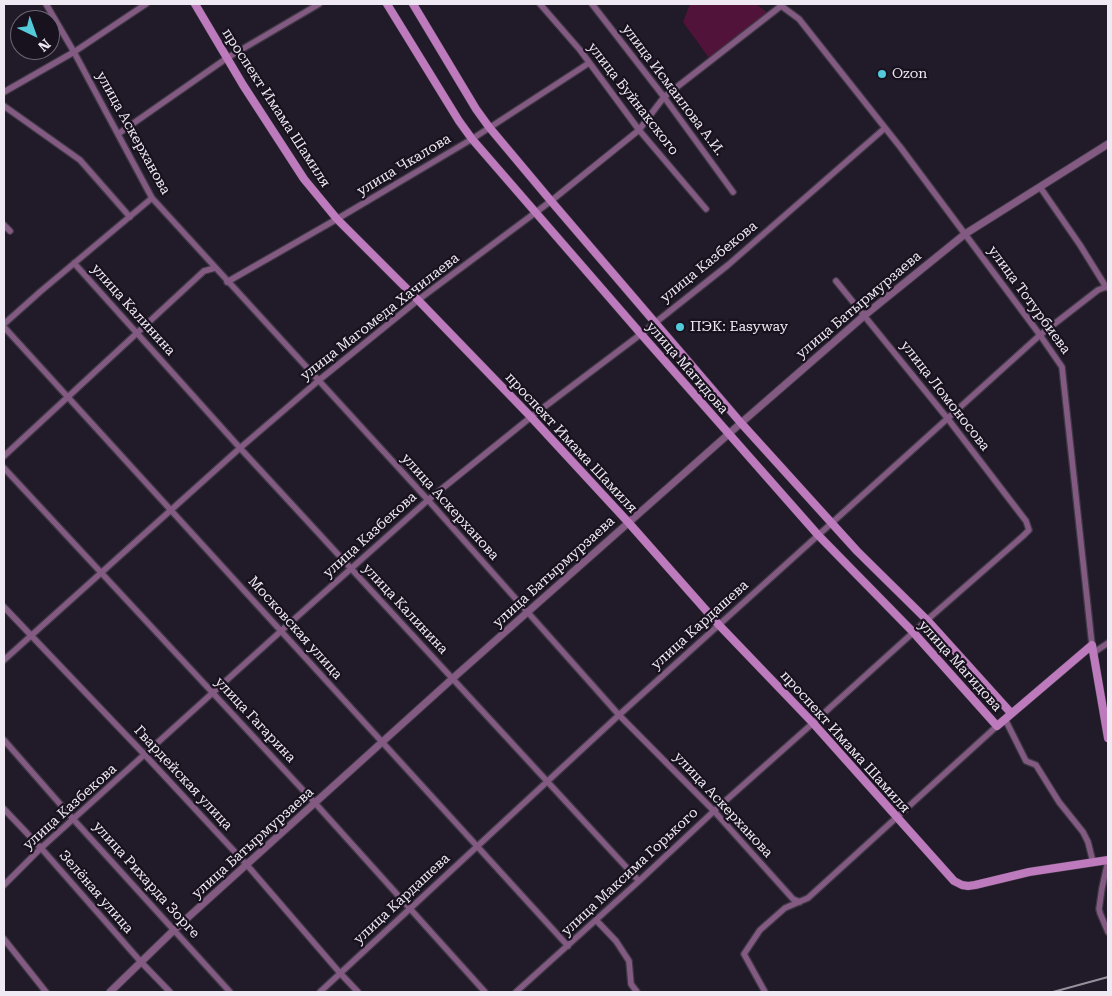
<!DOCTYPE html>
<html>
<head>
<meta charset="utf-8">
<style>
	body { margin:0 }
	#map { position:relative; width:1112px; height:996px; overflow:hidden; background:#211a28; font-family:"Roboto Serif",serif }
	canvas { display:block }
	.frame { position:absolute; inset:0; border:5px solid #eee9f3; pointer-events:none }
	.north { position:absolute; left:10px; top:10px; width:50px; height:50px; box-sizing:border-box; background:#18111e; border:1px solid #6e6773; border-radius:50%; rotate:138deg; font-size:14px; font-weight:700; line-height:20px; text-align:center; color:#eee9f3 }
	.north::after { content:''; display:block; margin:auto; width:18px; height:22px; background:#53cbdb; clip-path:polygon(50% 0,100% 100%,50% 72%,0 100%) }
</style>
</head>
<body>
<div id="map">
<canvas width="1112" height="996"></canvas>
<div class="frame"></div>
<div class="north">N</div>
</div>
<script>
const ctx = document.querySelector('canvas').getContext('2d');
ctx.lineJoin = 'round';
function paint(path, color) { ctx.fillStyle = color; ctx.fill(path, 'evenodd'); }
const toPath = rows => new Path2D(rows.map(r => 'M' + r).join(''));
function trace(path, color, width, dash) { ctx.strokeStyle = color; ctx.lineWidth = width; ctx.lineCap = dash ? 'butt' : 'round'; ctx.setLineDash(dash || []); ctx.stroke(path); }
function drawText(font, color, halo, rows, align = 'center') {
  ctx.font = font + ' "Roboto Serif",serif'; ctx.lineWidth = 4.5; ctx.setLineDash([]); ctx.textBaseline = 'middle'; ctx.strokeStyle = halo; ctx.fillStyle = color; for (const [text, x, y, turn = 0] of rows) {
    ctx.save(); ctx.translate(x, y); ctx.rotate((+turn || 0) * Math.PI / 180); ctx.textAlign = isNaN(turn) ? turn : align; if (halo) ctx.strokeText(text, 0, 0); ctx.fillText(text, 0, 0); ctx.restore();
  }
}
const green = toPath([
	[690,4,756,4,768,13,709,58,683,22]
]);
const minor = toPath([
	[46,4,74,52,152,198,428,500,619,715,714,811,793,899,800,902],
	[540,4,580,50,639,130,706,209],
	[592,4,664,97,733,192],
	[780,5,799,19,901,148,1040,335,1062,367,1092,645],
	[4,92,74,52,146,4],
	[4,106,80,160,130,217],
	[118,134,227,58,319,4],
	[1040,187,1080,245,1106,287,1108,288],
	[4,225,10,231],
	[74,263,240,448,639,881],
	[227,282,337,219,472,139,589,63],
	[4,324,41,291,152,198],
	[4,327,568,946],
	[4,456,204,271,215,268],
	[4,468,315,803,485,992],
	[4,607,145,755,247,865,340,973,358,992],
	[1093,653,1108,643],
	[4,660,240,448,318,381,418,300,551,201,639,130,664,97,781,6],
	[1005,719,1026,761,1036,765,1059,802,1083,832,1088,842,1093,862],
	[4,740,74,820,230,992],
	[4,809,41,848,141,962,170,992],
	[1108,861,1102,888,1099,909,1100,913,1108,932],
	[4,885,41,848,281,631,428,500,531,417,641,334,728,265,885,128],
	[596,920,616,941,629,961,631,984,637,992],
	[4,939,46,992],
	[320,992,619,715,1040,335,1098,290,1106,287],
	[516,992,639,881,714,811,813,723,927,620,1023,536,1029,530,1026,521,948,419,836,281],
	[765,992,744,954,760,930,785,908,808,898,997,726]
]);
const tertiary = toPath([
	[110,992,174,930,452,679,741,423,865,315,965,234,1108,144]
]);
const secondary = toPath([
	[195,4,243,85,304,179,337,219,418,300,531,417,628,522,719,625,813,723,954,881,962,885,968,886,975,885,1029,872,1108,860],
	[387,4,459,121,472,139,641,334,818,535,913,632,997,726,1092,645,1108,738],
	[413,4,476,109,489,127,551,201,741,423,857,551,927,620,1011,713]
]);
const rail = toPath([
	[1053,992,1108,977]
]);
const markers = [
	[882,74,5,"#53cbdb"],
	[680,327,5,"#53cbdb"]
];
const poiNames = [
	["Ozon",892,74],
	["ПЭК: Easyway",690,327]
];
const streetNames = [
	["улица Исмаилова А.И.",673,90,53],
	["улица Буйнакского",633,99,52],
	["проспект Имама Шамиля",276,108,57],
	["улица Аскерханова",133,133,61],
	["улица Чкалова",404,165,-31],
	["улица Казбекова",709,262,-39],
	["улица Тотурбиева",1029,300,54],
	["улица Батырмурзаева",859,305,-40],
	["улица Калинина",133,310,48],
	["улица Магомеда Хачилаева",380,317,-38],
	["улица Магидова",687,368,49],
	["улица Ломоносова",945,396,52],
	["проспект Имама Шамиля",571,443,47],
	["улица Аскерханова",450,507,48],
	["улица Казбекова",370,535,-42],
	["улица Батырмурзаева",554,572,-42],
	["улица Калинина",405,609,47],
	["улица Кардашева",700,625,-42],
	["Московская улица",295,628,48],
	["улица Магидова",960,666,48],
	["улица Гагарина",255,720,47],
	["проспект Имама Шамиля",845,742,48],
	["Гвардейская улица",183,778,47],
	["улица Аскерханова",723,805,47],
	["улица Казбекова",70,807,-42],
	["улица Батырмурзаева",253,843,-42],
	["улица Максима Горького",630,872,-43],
	["улица Рихарда Зорге",146,880,48],
	["Зелёная улица",96,892,49],
	["улица Кардашева",402,899,-43]
];
paint(green, '#52133a');
trace(minor, '#3e3744', 8);
trace(tertiary, '#3e3744', 9);
trace(secondary, '#3e3744', 9);
trace(minor, '#825a82', 5.5);
trace(tertiary, '#825a82', 7);
trace(secondary, '#bd7bbd', 8);
trace(rail, '#96909c', 2);
for (const [x, y, r, color] of markers) { const dot = new Path2D(); dot.arc(x, y, r, 0, 2 * Math.PI); ctx.fillStyle = color; ctx.fill(dot); trace(dot, '#18111e', 2); }
drawText('14px', '#eee9f3', '#18111e', poiNames, 'left');
drawText('14px', '#eee9f3', '#18111e', streetNames);
</script>
</body>
</html>
